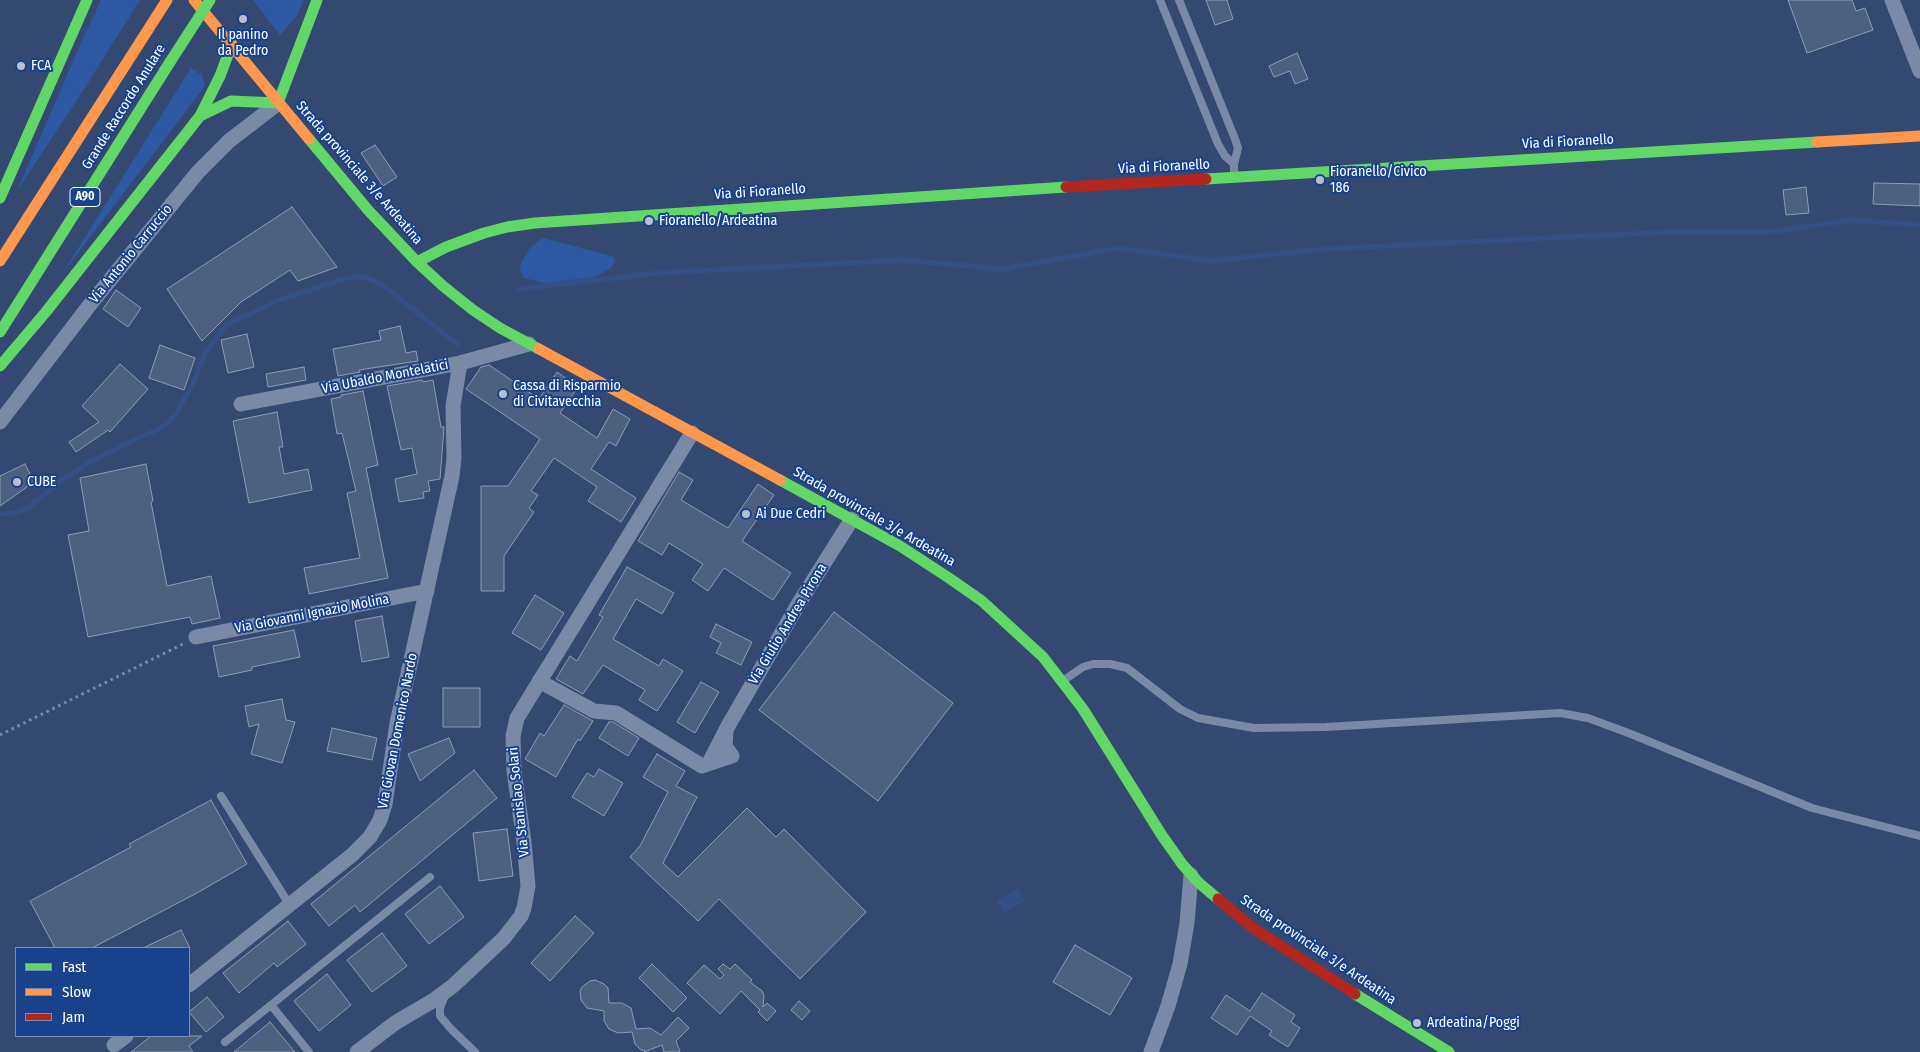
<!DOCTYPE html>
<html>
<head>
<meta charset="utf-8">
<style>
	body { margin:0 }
	#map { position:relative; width:1920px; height:1052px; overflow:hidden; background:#334971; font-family:"Fira Sans Condensed",sans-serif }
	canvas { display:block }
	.legend { position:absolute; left:15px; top:947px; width:175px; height:90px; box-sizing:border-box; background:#18428c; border:1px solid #748eba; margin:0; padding:6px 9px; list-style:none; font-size:15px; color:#fff }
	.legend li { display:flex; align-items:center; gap:10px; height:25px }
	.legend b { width:25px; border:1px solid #748eba }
</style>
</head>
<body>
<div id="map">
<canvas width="1920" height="1052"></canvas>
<ul class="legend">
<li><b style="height:6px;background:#63d668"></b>Fast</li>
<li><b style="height:6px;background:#ff974d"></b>Slow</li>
<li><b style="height:6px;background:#b3261e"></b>Jam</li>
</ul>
</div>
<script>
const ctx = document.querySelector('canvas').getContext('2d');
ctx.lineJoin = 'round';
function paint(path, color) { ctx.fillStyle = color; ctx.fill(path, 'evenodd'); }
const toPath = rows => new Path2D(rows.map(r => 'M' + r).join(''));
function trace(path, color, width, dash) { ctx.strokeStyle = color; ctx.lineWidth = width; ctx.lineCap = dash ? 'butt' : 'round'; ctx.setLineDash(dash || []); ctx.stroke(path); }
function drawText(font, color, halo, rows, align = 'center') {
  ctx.font = font + ' "Fira Sans Condensed",sans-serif'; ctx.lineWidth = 4; ctx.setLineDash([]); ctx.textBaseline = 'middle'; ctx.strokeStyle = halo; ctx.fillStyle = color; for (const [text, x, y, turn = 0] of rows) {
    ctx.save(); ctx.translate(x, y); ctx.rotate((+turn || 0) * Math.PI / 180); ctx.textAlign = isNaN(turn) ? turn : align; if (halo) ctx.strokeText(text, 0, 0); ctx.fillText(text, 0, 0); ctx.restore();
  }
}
const green = toPath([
	[101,0,140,0,88,83,17,191,82,40],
	[253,0,304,0,296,17,280,35],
	[191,68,202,75,205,85,202,90,62,274],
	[543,238,612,256,615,261,611,268,595,277,545,283,524,278,519,267,529,249]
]);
const water = toPath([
	[1018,888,1025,901,1004,913,996,901]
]);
const stream = toPath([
	[519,289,658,273,903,260,1002,269,1119,248,1211,261,1324,249,1669,232,1771,232,1851,220,1920,225],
	[0,514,16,513,26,509,61,481,90,462,125,444,155,431,168,423,177,412,193,384,206,351,227,324,282,299,343,279,359,276,372,280,381,284,457,344]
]);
const building = toPath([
	[1206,0,1227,0,1233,19,1215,25,1206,0],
	[1788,0,1852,0,1856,11,1865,8,1873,30,1807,53,1788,0],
	[1297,53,1308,79,1295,84,1290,71,1274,77,1269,66,1297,53],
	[375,145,397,177,383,186,361,153,375,145],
	[1874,183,1920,184,1920,206,1873,204,1874,183],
	[1806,187,1809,213,1786,215,1783,190,1806,187],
	[292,207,337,267,298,281,290,270,241,302,202,341,167,289,292,207],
	[116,290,141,308,128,327,103,309,116,290],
	[400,326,406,353,416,351,418,361,359,370,360,372,338,376,333,349,381,340,379,331,400,326],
	[247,334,254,367,228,373,221,340,247,334],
	[160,345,195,358,184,390,149,378,160,345],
	[120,364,148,389,110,432,108,430,76,452,69,442,99,422,82,406,120,364],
	[489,365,539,399,557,372,578,387,560,413,597,438,613,409,630,419,616,446,609,442,591,469,636,498,621,522,588,501,597,487,554,458,531,491,538,495,529,508,534,512,504,556,504,591,481,591,481,486,508,486,540,439,466,389,481,367,489,365],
	[304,367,306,380,268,387,266,374,304,367],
	[422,380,423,382,433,380,441,427,444,427,440,479,428,481,430,491,423,492,424,498,399,502,395,479,417,474,412,448,401,450,387,386,422,380],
	[363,391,378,465,366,468,388,578,309,594,304,568,360,558,347,493,356,491,342,433,337,434,331,399,341,397,341,395,363,391],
	[277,412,283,447,279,447,284,474,308,469,312,490,249,503,233,421,277,412],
	[25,464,34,482,0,506,0,476,25,464],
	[146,464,153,501,151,502,167,586,211,576,220,618,192,624,190,617,88,637,68,535,89,531,80,478,146,464],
	[679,472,693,480,681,500,728,528,758,484,774,495,742,541,791,573,773,600,724,568,708,591,692,580,703,564,669,543,662,555,638,541,679,472],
	[627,567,674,593,662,614,636,599,613,639,659,666,663,659,683,671,657,711,639,700,645,690,603,665,583,694,556,679,570,656,577,661,603,617,599,615,627,567],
	[535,595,564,613,541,650,512,633,535,595],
	[834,612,953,703,878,801,759,710,834,612],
	[382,616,389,657,362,662,355,621,382,616],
	[716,624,752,642,741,665,716,653,721,643,710,637,716,624],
	[294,630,300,657,252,667,252,670,219,677,213,646,294,630],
	[701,682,719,692,695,733,677,722,701,682],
	[443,688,480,688,480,727,443,727,443,688],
	[282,699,286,720,295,722,282,763,251,754,259,724,249,727,245,706,282,699],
	[564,705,593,721,580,741,578,739,556,777,525,759,540,733,544,736,564,705],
	[609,722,613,722,639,738,628,756,599,738,609,722],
	[332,728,377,738,372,760,327,751,332,728],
	[449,738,455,753,420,781,408,754,449,738],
	[657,754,685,771,676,786,697,797,663,863,678,877,747,808,776,837,784,829,866,912,800,979,719,899,698,921,630,857,640,846,668,792,643,777,657,754],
	[599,769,623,783,604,816,572,797,587,773,594,777,599,769],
	[474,770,497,798,360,912,355,905,329,926,311,904,474,770],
	[211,800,247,864,197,893,92,948,55,948,30,901,131,847,129,844,211,800],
	[507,829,513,876,479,881,473,833,507,829],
	[440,886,464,917,429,944,405,914,440,886],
	[575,916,594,933,550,981,531,963,575,916],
	[288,921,306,944,277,967,274,963,239,993,223,973,288,921],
	[181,930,190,948,143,948,181,930],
	[382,933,407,966,372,992,347,960,382,933],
	[1075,945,1132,978,1110,1015,1053,982,1075,945],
	[652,964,687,998,673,1012,639,978,652,964],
	[723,964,730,969,735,964,752,980,750,982,762,991,764,995,763,1007,767,1003,776,1011,767,1021,758,1012,760,1010,741,991,720,1014,687,983,704,965,720,979,724,975,718,969,723,964],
	[327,974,351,1005,319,1031,294,1001,327,974],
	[595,980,604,984,608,988,609,1003,622,1003,631,1008,636,1029,650,1028,661,1035,678,1017,689,1028,676,1041,680,1052,664,1052,662,1045,644,1052,645,1051,641,1050,635,1044,632,1032,618,1033,609,1029,604,1021,604,1011,587,1008,581,1000,580,991,582,987,590,981,595,980],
	[1262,993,1295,1015,1291,1022,1300,1028,1288,1047,1269,1035,1272,1031,1250,1016,1237,1035,1211,1018,1226,995,1250,1011,1262,993],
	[207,997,224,1017,206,1032,189,1012,207,997],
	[799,1001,810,1011,802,1020,791,1010,799,1001],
	[270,1022,295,1052,234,1052,270,1022],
	[151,1036,202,1036,189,1046,193,1052,131,1052,151,1036]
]);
const path = toPath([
	[0,735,183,644]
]);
const lane = toPath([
	[1160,0,1218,144,1225,156,1234,164],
	[1179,0,1235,139,1238,148,1234,164,1234,176],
	[1064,680,1083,667,1093,664,1110,664,1127,668,1180,709,1198,718,1254,728,1326,727,1560,713,1588,718,1631,734,1812,808,1920,836],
	[221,796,289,904],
	[445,995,440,1008,440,1016,452,1030,475,1052],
	[271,1005,309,1052],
	[225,1042,430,877]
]);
const street = toPath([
	[1892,0,1920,71],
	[241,404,460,363,529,344],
	[0,422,92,302,198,172,229,141,277,104],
	[196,637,427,591],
	[539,681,594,711,616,713,702,766,732,756,725,746,726,732],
	[709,763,728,726,799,603,852,519],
	[189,985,352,855,370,837,380,820,385,804,397,723,452,476,454,458,453,406,460,363],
	[114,1045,126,1036],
	[357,1052,395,1023,434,1000,454,985,504,938,521,916,524,908,528,886,524,842,514,771,513,736,517,718,692,433],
	[1151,1052,1168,1006,1180,964,1187,923,1191,875]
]);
const fast = toPath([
	[200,116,231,101,278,103,317,0],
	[309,139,368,210,417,262,443,286,473,310,500,328,539,349],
	[1206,179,1817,142],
	[0,198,87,0],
	[417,262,446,247,484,233,507,227,535,223,1066,187],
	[0,332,170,62],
	[0,366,45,313,200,116,220,76,232,44],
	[780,480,900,546,949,578,982,601,1043,657,1083,709,1161,834,1182,864,1199,883,1218,899],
	[1355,994,1449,1052]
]);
const slow = toPath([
	[194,0,309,139],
	[1817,142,1920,136],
	[0,261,167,0],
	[539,349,780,480]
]);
const jam = toPath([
	[1066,187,1206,179],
	[1218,899,1253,928,1355,994]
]);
const fastBridge = toPath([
	[170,62,210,0]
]);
const markers = [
	[243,19,5,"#b8bfcd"],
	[21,66,5,"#b8bfcd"],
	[1320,180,5,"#b8bfcd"],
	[649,221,5,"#b8bfcd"],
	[503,394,5,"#b8bfcd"],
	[17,482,5,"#b8bfcd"],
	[746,514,5,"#b8bfcd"],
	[1417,1023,5,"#b8bfcd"]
];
const shields = [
	[85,197,30]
];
const shieldNames = [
	["A90",85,197]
];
const poiNames = [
	["Il panino",243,35,"center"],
	["da Pedro",243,51,"center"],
	["FCA",31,66],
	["Fioranello/Civico",1330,172],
	["186",1330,188],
	["Fioranello/Ardeatina",659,221],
	["Cassa di Risparmio",513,386],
	["di Civitavecchia",513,402],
	["CUBE",27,482],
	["Ai Due Cedri",756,514],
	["Ardeatina/Poggi",1427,1023]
];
const streetNames = [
	["Grande Raccordo Anulare",124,107,-58],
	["Via di Fioranello",1568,142,-3],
	["Via di Fioranello",1164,167,-3],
	["Strada provinciale 3/e Ardeatina",359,173,49],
	["Via di Fioranello",760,192,-4],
	["Via Antonio Carruccio",131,254,-51],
	["Via Ubaldo Montelatici",385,377,-11],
	["Strada provinciale 3/e Ardeatina",874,517,30],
	["Via Giovanni Ignazio Molina",312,614,-11],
	["Via Giulio Andrea Pirona",788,624,-59],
	["Via Giovan Domenico Nardo",398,731,-79],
	["Via Stanislao Solari",519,802,-96],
	["Strada provinciale 3/e Ardeatina",1318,950,34]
];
paint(green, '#2c59a2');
paint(water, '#335086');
trace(stream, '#335086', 5);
paint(building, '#4d6080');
trace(building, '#8e9cb4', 1);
trace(path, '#7a8aa6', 3, [2.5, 4]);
trace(lane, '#7a8aa6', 8);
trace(street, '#7a8aa6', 15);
trace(fast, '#63d668', 11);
trace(slow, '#ff974d', 11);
trace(jam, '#b3261e', 11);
trace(fastBridge, '#63d668', 11);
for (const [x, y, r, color] of markers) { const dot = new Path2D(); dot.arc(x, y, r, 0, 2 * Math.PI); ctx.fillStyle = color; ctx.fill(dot); trace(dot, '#18428c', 2); }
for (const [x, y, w] of shields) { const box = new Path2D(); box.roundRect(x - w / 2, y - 9.5, w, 19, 4); ctx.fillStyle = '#18428c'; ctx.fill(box); trace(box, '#fff', 1); }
drawText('bold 12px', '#fff', null, shieldNames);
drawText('14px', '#fff', '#18428c', poiNames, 'left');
drawText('14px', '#fff', '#18428c', streetNames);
</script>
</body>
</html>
